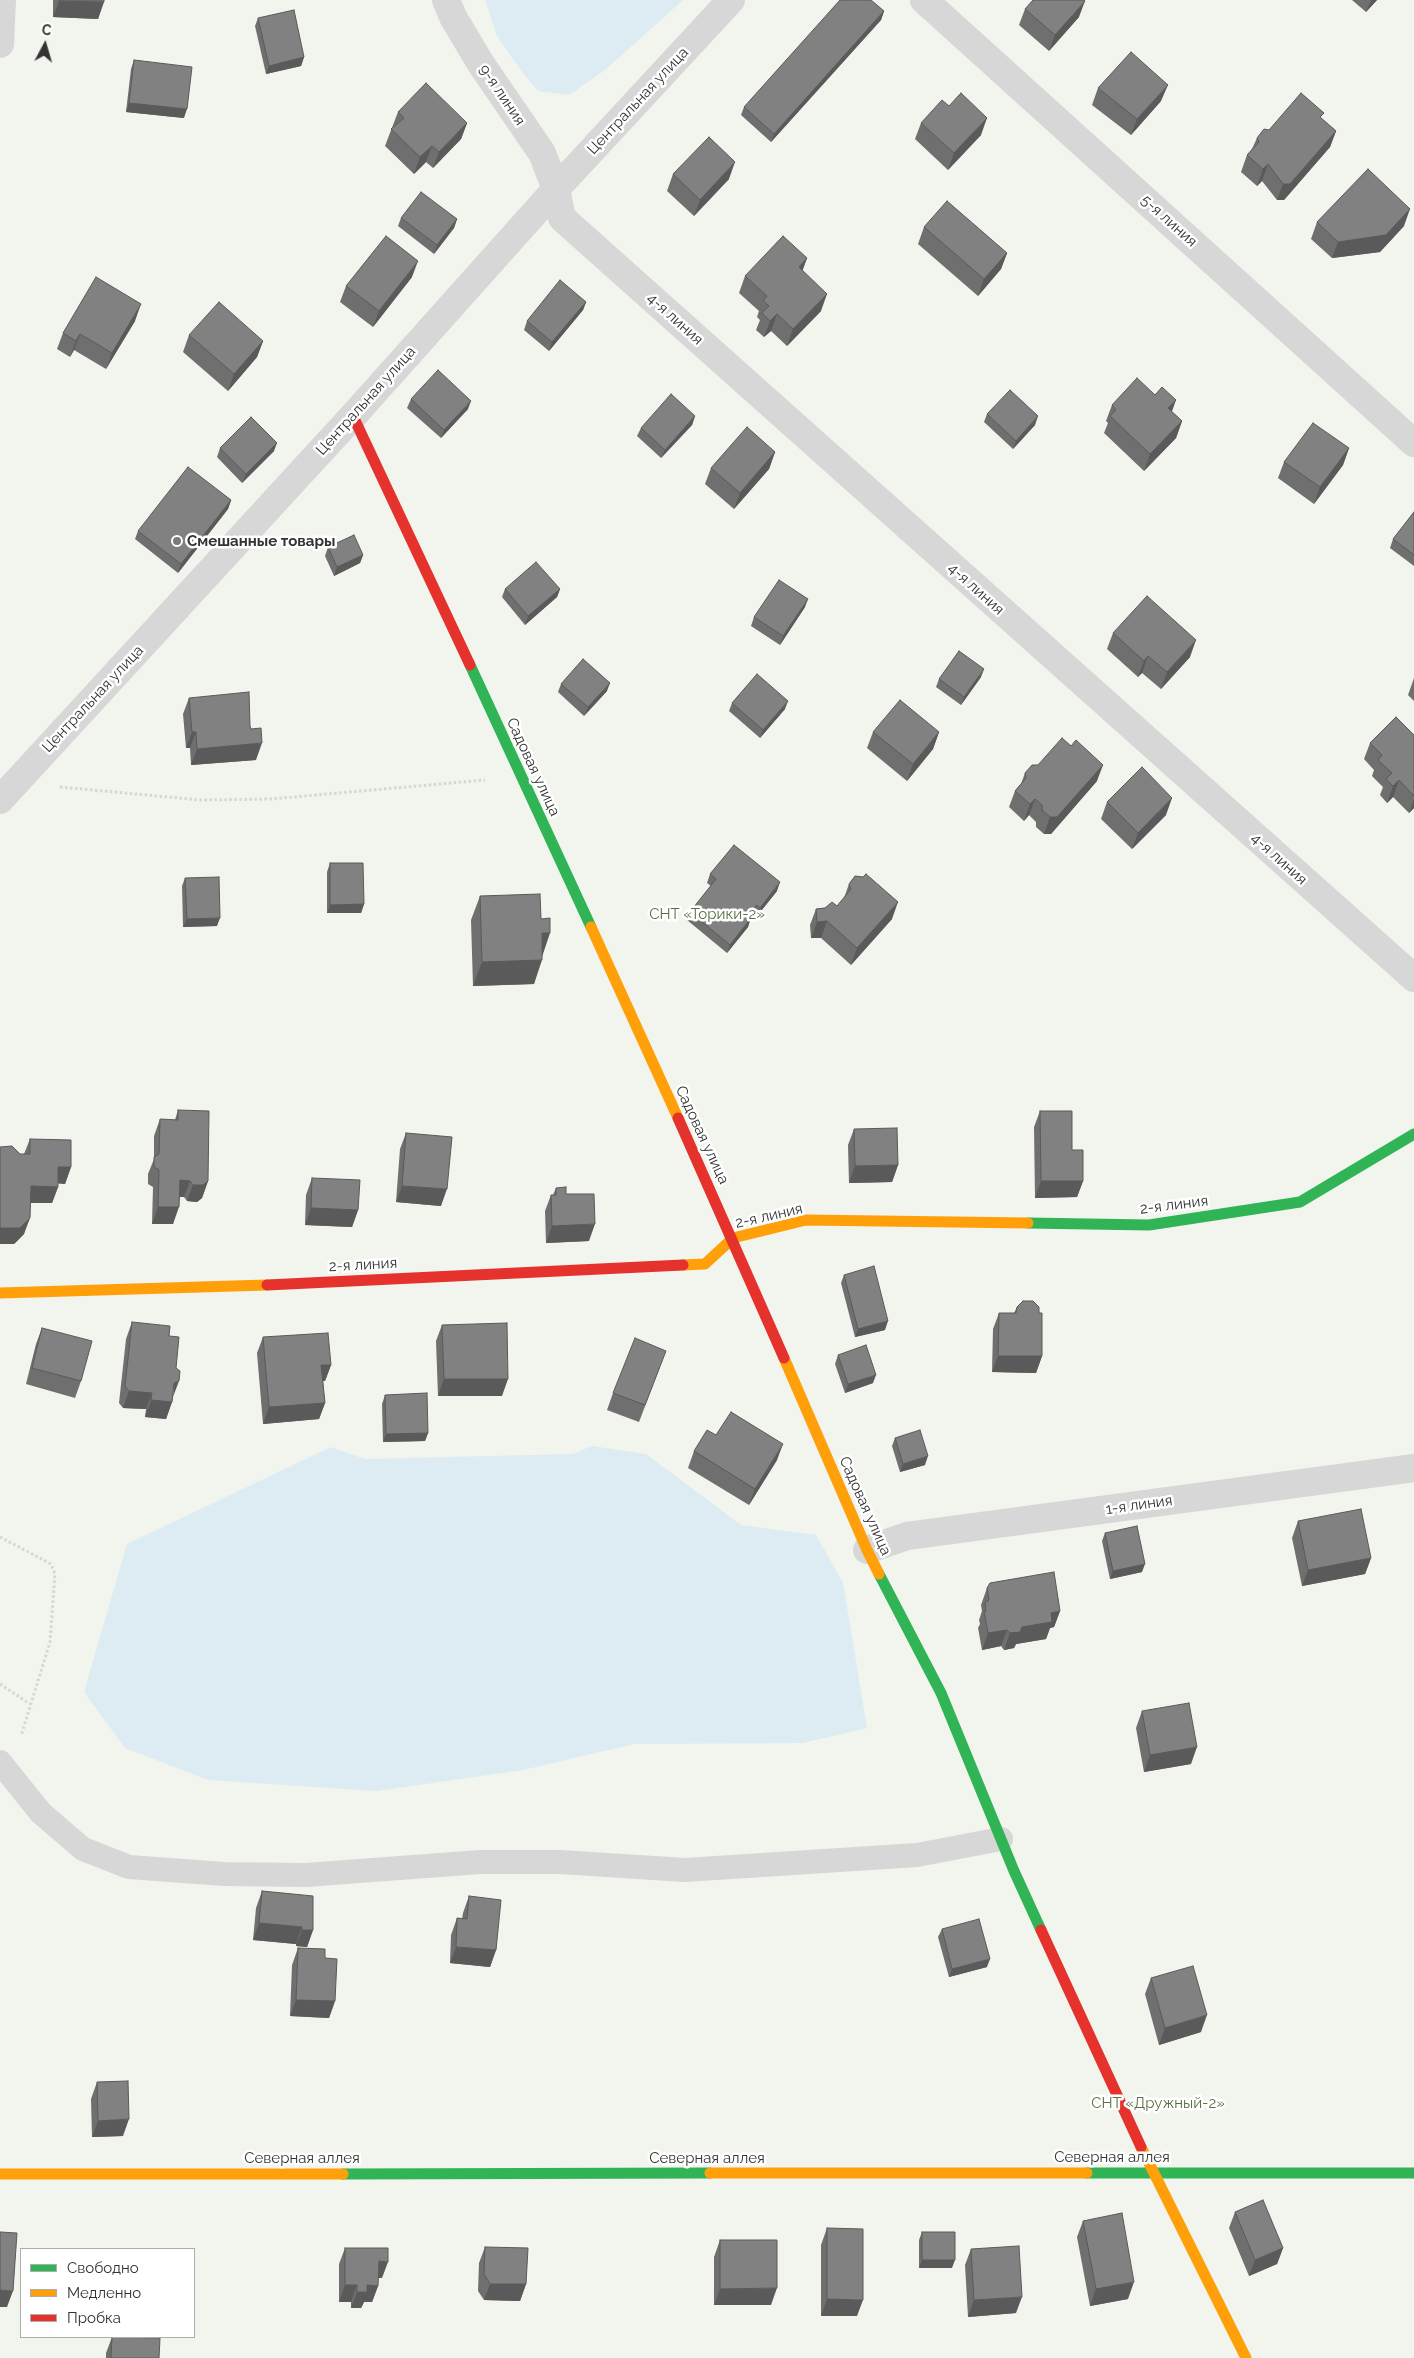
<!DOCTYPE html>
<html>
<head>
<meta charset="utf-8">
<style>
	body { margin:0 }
	#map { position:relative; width:1414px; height:2358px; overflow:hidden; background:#fff; font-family:Raleway,sans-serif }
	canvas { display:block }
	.legend { position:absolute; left:20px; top:2248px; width:175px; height:90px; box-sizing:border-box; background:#fff; border:1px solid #adadad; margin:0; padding:6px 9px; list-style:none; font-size:15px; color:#333 }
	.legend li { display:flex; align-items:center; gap:10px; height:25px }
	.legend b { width:25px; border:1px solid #adadad }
	.north { position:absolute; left:20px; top:20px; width:50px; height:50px; -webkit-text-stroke:4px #fff; paint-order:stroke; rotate:6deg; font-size:14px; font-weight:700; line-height:20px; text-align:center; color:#333 }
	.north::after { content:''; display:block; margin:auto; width:18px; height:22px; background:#333; clip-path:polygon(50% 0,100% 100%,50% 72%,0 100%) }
</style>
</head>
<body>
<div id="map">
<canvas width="1414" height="2358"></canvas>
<ul class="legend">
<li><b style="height:6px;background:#30b455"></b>Свободно</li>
<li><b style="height:6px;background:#ff9f0a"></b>Медленно</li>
<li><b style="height:6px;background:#e5322d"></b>Пробка</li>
</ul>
<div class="north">С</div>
</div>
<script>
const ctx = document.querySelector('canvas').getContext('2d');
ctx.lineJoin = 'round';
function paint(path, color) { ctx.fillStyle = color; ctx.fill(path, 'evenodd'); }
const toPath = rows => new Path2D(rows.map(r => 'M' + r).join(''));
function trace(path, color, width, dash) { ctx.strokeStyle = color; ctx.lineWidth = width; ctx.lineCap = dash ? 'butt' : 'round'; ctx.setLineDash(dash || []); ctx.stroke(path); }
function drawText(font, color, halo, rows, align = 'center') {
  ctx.font = font + ' Raleway,sans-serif'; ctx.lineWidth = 5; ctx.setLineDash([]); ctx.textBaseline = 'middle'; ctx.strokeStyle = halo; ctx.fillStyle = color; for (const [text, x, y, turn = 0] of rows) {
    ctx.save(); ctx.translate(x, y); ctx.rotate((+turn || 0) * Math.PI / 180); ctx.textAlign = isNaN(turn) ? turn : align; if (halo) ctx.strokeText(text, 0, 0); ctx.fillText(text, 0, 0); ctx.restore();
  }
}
const green = toPath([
	[0,0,1414,0,1414,2358,0,2358],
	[21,2249,194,2249,194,2337,21,2337]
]);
const water = toPath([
	[485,0,683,0,605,70,569,95,538,91,523,73,497,36],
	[592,1446,646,1454,741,1525,816,1535,843,1583,867,1728,803,1743,634,1744,523,1770,377,1791,208,1780,125,1748,84,1692,127,1544,331,1447,365,1459,573,1454]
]);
const path = toPath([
	[60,787,201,800,271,799,485,780],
	[0,1537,51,1564,55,1574,50,1642,21,1736],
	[0,1684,30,1704]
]);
const lane = toPath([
	[0,1762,41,1813,83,1849,129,1867,224,1874,306,1875,480,1862,560,1862,685,1870,917,1855,1001,1839]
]);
const street = toPath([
	[446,0,453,17,481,64,542,153,556,189,562,218,1414,978],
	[924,0,1414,443],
	[0,44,2,0],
	[0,800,353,416,556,189,731,0],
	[867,1550,907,1536,1414,1468]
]);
const fast = toPath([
	[470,665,591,927],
	[1028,1223,1149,1225,1300,1202,1414,1134],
	[879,1574,941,1693,1014,1871,1041,1930],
	[1087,2173,1414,2173],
	[343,2174,710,2173]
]);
const slow = toPath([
	[591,927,678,1118],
	[683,1265,705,1264,733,1238,806,1220,1028,1223],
	[0,1293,267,1285],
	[784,1358,867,1550,879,1574],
	[1141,2147,1246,2358],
	[710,2173,1087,2173],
	[0,2174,343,2174]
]);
const jam = toPath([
	[353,416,470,665],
	[678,1118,784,1358],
	[267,1285,683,1265],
	[1041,1930,1141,2147]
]);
const wall = toPath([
	[53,0,104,0,98,19,53,17],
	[1352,0,1377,0,1366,12],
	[1025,9,1079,17,1049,51,1019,25],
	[884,11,881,20,771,142,741,115,744,107],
	[258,18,304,57,301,66,266,74,255,26],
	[134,60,184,118,126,112,131,69],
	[1098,88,1161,101,1131,135,1092,105],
	[398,112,467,123,461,139,433,168,426,162,414,174,385,146],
	[1322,119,1336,131,1330,147,1284,200,1277,200,1262,181,1257,186,1241,172,1247,155,1252,149,1257,138,1269,130],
	[921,123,981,135,948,170,915,139],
	[673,174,729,179,694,216,667,191],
	[401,218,457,219,454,228,434,254,398,226],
	[1317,222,1404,226,1380,252,1332,258,1311,239],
	[924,227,1007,253,1001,269,978,296,918,244],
	[807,258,802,271,821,311,787,346,771,331,764,337,756,330,760,320,757,317,759,311,739,293,745,276],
	[412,277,373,327,340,302,346,286],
	[586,302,583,310,549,351,524,330,527,321],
	[135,321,106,369,74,350,70,357,57,349,63,333],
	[189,335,263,341,257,357,228,391,183,352],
	[411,399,468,409,441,438,407,408],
	[1112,405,1172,412,1182,421,1176,438,1144,471,1104,433,1108,423,1106,421],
	[987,414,1035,425,1013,449,984,422],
	[695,416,692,425,661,458,637,436,641,428],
	[220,448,274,451,242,483,217,457],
	[1349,448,1343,465,1314,504,1278,478,1284,462],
	[775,452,769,469,734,509,705,484,711,468],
	[231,500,228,509,178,573,135,539,138,531],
	[1414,512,1414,566,1390,548,1393,539],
	[328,547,363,555,360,563,334,576,325,556],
	[505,589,560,589,557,597,525,625,502,597],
	[805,607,780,645,751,626,754,617],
	[1113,633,1190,657,1161,689,1142,673,1138,677,1107,649],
	[981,677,961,705,936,687,939,679],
	[1414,678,1414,701,1408,695],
	[561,684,607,691,584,716,558,692],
	[189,698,250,726,256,760,191,765,190,748,186,748,183,714],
	[732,703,785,709,760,738,729,711],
	[873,732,939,732,933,749,907,781,867,748],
	[1414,735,1414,808,1409,813,1393,797,1387,803,1380,795,1383,787,1372,776,1374,770,1364,759,1370,743],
	[1025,773,1097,781,1051,834,1044,834,1036,827,1036,822,1029,815,1024,821,1009,807,1015,791,1021,784],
	[1107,802,1166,815,1132,849,1101,819],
	[330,863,364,904,361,913,327,913,327,872],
	[710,874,777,891,757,916,754,914,750,918,748,927,727,953,687,920,690,912,711,886,707,883],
	[185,878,217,926,183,927,182,886],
	[849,884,892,919,851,965,821,938,811,938,810,925,816,909,837,906,844,898],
	[480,896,542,955,534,984,473,986,471,920],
	[178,1110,208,1181,202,1198,197,1202,187,1201,184,1197,180,1197,173,1224,152,1224,153,1187,148,1184,148,1174,154,1159,154,1136,160,1119,175,1120],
	[1040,1111,1072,1150,1083,1181,1077,1197,1035,1198,1034,1127],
	[854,1129,898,1165,892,1182,849,1183,848,1145],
	[406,1133,441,1206,396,1202,400,1149],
	[30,1139,71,1167,65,1184,58,1183,58,1187,52,1203,31,1203,24,1234,14,1244,20,1154,24,1154],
	[312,1178,358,1210,352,1227,305,1225,306,1195],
	[556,1188,566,1194,589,1241,546,1243,545,1211,551,1195,553,1195],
	[844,1275,885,1330,855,1337,841,1283],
	[1017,1307,1039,1313,1042,1356,1036,1373,992,1372,993,1329,999,1313,1014,1313],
	[132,1322,173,1396,172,1402,166,1419,145,1417,146,1409,123,1408,119,1403,126,1339],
	[442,1325,502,1396,438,1396,436,1341],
	[42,1328,81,1381,75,1398,26,1384,36,1344],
	[263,1337,331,1365,325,1381,323,1381,325,1403,319,1419,263,1424,257,1353],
	[838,1355,873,1383,845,1393,835,1364],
	[660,1367,639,1422,607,1410,613,1393],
	[385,1395,428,1433,425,1441,383,1442,382,1404],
	[716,1435,777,1460,749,1505,688,1468,694,1451],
	[895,1438,925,1465,900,1472,892,1446],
	[1298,1521,1371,1558,1365,1574,1302,1586,1292,1538],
	[1105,1533,1142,1572,1110,1579,1102,1541],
	[987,1588,1060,1611,1054,1627,1050,1628,1046,1639,1016,1644,1014,1648,1004,1650,1001,1646,982,1650,978,1628,980,1624,979,1620,982,1611,981,1605],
	[1142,1711,1191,1764,1144,1772,1136,1728],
	[262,1891,313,1930,307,1947,296,1946,296,1944,253,1940,256,1908],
	[469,1896,496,1950,490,1967,450,1963,451,1935,457,1918,462,1919,463,1913],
	[942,1929,987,1967,949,1977,938,1937],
	[298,1948,325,1958,335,2001,329,2018,290,2016,292,1965],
	[1151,1978,1201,2032,1159,2045,1145,1994],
	[97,2082,123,2136,92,2137,91,2099],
	[1235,2212,1283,2248,1277,2264,1249,2276,1229,2228],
	[1083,2221,1128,2299,1090,2306,1077,2237],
	[827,2228,857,2316,821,2316,821,2245],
	[922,2232,952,2268,919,2268,919,2240],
	[720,2240,771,2305,714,2305,714,2257],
	[485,2247,526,2284,520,2301,484,2300,478,2291,479,2263],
	[345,2248,382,2278,378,2278,378,2286,372,2302,364,2302,361,2308,351,2308,351,2302,339,2302,339,2264],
	[971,2249,1016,2313,968,2317,965,2265],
	[112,2337,159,2358,106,2358,106,2353]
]);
const shadedWall = toPath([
	[1371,0,1377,0,1366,12],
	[59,1,104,2,98,19,53,17],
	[1085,1,1079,17,1049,51,1055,35],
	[884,11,881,20,771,142,774,134],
	[304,57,301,66,266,74,269,66],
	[1168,85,1161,101,1131,135,1137,119],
	[129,103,187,109,184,118,126,112],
	[987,118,981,135,948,170,954,153],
	[467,123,461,139,433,168,439,152],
	[1336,131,1330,147,1284,200,1277,200,1283,184],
	[432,146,426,162,414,174,420,157],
	[735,162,729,179,694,216,700,200],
	[1268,164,1262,181,1257,186,1263,169],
	[1410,209,1404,226,1380,252,1332,258,1338,242],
	[457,219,454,228,434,254,437,245],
	[1007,253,1001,269,978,296,984,279],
	[807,258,801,275,799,267],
	[418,261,412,277,373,327,379,311],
	[827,294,821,311,787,346,793,329],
	[586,302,583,310,549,351,552,342],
	[141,304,135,321,106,369,112,353],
	[777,314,771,331,764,337,770,321],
	[80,334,74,350,70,357,76,341],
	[263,341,257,357,228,391,234,374],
	[1176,400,1170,417,1168,408],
	[471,401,468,409,441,438,444,430],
	[695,416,692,425,661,458,665,450],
	[1038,416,1035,425,1013,449,1016,441],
	[1182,421,1176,438,1144,471,1150,454],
	[277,443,274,451,242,483,246,474],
	[1349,448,1343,465,1314,504,1320,487],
	[775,452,769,469,734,509,740,493],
	[231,500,228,509,178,573,181,564],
	[363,555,360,563,334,576,337,567],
	[560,589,557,597,525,625,528,616],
	[808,599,805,607,780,645,783,636],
	[1196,640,1190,657,1161,689,1167,672],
	[1148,656,1142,673,1138,677,1144,661],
	[984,669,981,677,961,705,964,697],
	[610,683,607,691,584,716,588,707],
	[788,701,785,709,760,738,763,730],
	[192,732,196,732,190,748,186,748],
	[939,732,933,749,907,781,913,764],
	[262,743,256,760,191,765,197,749],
	[1103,765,1097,781,1051,834,1044,834,1050,817],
	[1399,780,1393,797,1387,803,1393,786],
	[1172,798,1166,815,1132,849,1138,833],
	[1035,799,1029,815,1024,821,1030,804],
	[1414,799,1414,808,1409,813],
	[780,882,777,891,757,916,760,908],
	[898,902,892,919,851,965,857,948],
	[364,904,361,913,327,913,330,905],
	[757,905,754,914,745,924,748,916],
	[220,918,217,926,183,927,187,919],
	[751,918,748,927,727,953,730,945],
	[827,921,821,938,811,938,817,922],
	[542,933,550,933,542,957],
	[542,960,534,984,473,986,482,962],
	[898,1165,892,1182,849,1183,855,1166],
	[58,1167,71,1167,65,1184,52,1183],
	[180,1180,190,1181,184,1197,174,1197],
	[208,1181,202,1198,197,1202,187,1201,193,1185],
	[1041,1181,1083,1181,1077,1197,1035,1198],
	[31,1186,58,1187,52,1203,25,1203],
	[402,1186,447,1189,441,1206,396,1202],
	[158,1207,179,1207,173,1224,152,1224],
	[311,1208,358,1210,352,1227,305,1225],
	[30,1218,24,1234,14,1244,0,1244,0,1228],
	[595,1224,589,1241,546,1243,552,1226],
	[888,1321,885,1330,855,1337,858,1329],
	[998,1356,1042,1356,1036,1373,992,1372],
	[321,1365,331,1365,325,1381,315,1382],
	[876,1375,873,1383,845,1393,848,1384],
	[444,1379,508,1379,502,1396,438,1396],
	[179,1381,173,1397,174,1383],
	[129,1391,152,1393,146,1409,123,1408],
	[151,1400,172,1402,166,1419,145,1417],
	[325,1403,319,1419,263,1424,269,1407],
	[428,1433,425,1441,383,1442,386,1434],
	[783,1444,777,1460,749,1505,755,1489],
	[928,1456,925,1465,900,1472,903,1464],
	[1371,1558,1365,1574,1302,1586,1308,1570],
	[1145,1564,1142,1572,1110,1579,1113,1571],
	[1060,1611,1054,1627,1050,1628,1046,1639,1016,1644,1014,1648,1004,1650,1010,1633,1051,1613],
	[1007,1630,1001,1646,982,1650,988,1633],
	[1197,1747,1191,1764,1144,1772,1150,1755],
	[259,1923,302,1927,296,1944,253,1940],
	[302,1930,313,1930,307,1947,296,1946],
	[456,1947,496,1950,490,1967,450,1963],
	[990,1959,987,1967,949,1977,952,1969],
	[296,2000,335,2001,329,2018,290,2016],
	[1207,2015,1201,2032,1159,2045,1165,2028],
	[129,2119,123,2136,92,2137,98,2121],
	[1283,2248,1277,2264,1249,2276,1255,2260],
	[922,2260,955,2260,952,2268,919,2268],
	[379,2261,388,2262,382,2278,373,2278],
	[1134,2282,1128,2299,1090,2306,1096,2289],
	[490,2284,526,2284,520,2301,484,2300],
	[345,2285,357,2285,351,2302,339,2302],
	[367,2285,378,2286,372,2302,364,2302,361,2308,351,2308,357,2292],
	[777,2288,771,2305,714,2305,720,2289],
	[0,2290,13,2291,7,2307,0,2307],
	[1022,2297,1016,2313,968,2317,974,2300],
	[827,2299,863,2300,857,2316,821,2316]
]);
const building = toPath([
	[59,0,104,0,104,2,59,1,59,0],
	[840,0,871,0,884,11,774,134,744,107,840,0],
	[1033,0,1084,0,1085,1,1055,35,1025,9,1033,0],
	[294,10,304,57,269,66,258,18,294,10],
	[1131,52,1168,85,1137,119,1098,88,1131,52],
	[134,60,192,67,187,109,129,103,134,60],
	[426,83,467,123,439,152,432,146,420,157,391,129,404,118,398,112,426,83],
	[961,93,987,118,954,153,921,123,942,100,949,106,961,93],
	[1301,93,1324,113,1320,117,1336,131,1290,184,1283,184,1268,164,1263,169,1247,155,1259,142,1257,138,1264,129,1269,130,1301,93],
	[709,137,735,162,700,200,673,174,709,137],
	[1368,169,1410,209,1386,235,1338,242,1317,222,1368,169],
	[421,192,457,219,437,245,401,218,421,192],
	[947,201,1007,253,984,279,924,227,947,201],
	[386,236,418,261,379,311,346,286,386,236],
	[783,236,807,258,799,267,827,294,793,329,777,314,770,321,762,313,769,306,763,301,767,296,745,276,783,236],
	[96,277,141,304,112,353,80,334,76,341,63,333,96,277],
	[560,280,586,302,552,342,527,321,560,280],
	[219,302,263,341,234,374,189,335,219,302],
	[438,370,471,401,444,430,411,399,438,370],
	[1137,378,1155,395,1162,387,1176,400,1168,408,1182,421,1150,454,1110,416,1116,410,1112,405,1137,378],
	[1010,390,1038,416,1016,441,987,414,1010,390],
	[671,394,695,416,665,450,641,428,671,394],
	[251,417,277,443,246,474,220,448,251,417],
	[1313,423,1349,448,1320,487,1284,462,1313,423],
	[747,427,775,452,740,493,711,468,747,427],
	[188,467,231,500,181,564,138,531,188,467],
	[1414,512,1414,555,1393,539,1414,512],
	[354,535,363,555,337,567,328,547,354,535],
	[536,562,560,589,528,616,505,589,536,562],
	[779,580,808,599,783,636,754,617,779,580],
	[1147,596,1196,640,1167,672,1148,656,1144,661,1113,633,1147,596],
	[959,651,984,669,964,697,939,679,959,651],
	[583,659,610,683,588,707,561,684,583,659],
	[757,674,788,701,763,730,732,703,757,674],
	[249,692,250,726,251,729,261,728,262,743,197,749,196,732,192,732,189,698,249,692],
	[900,700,939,732,913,764,873,732,900,700],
	[1396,717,1414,735,1414,796,1399,780,1393,786,1386,779,1392,773,1378,760,1382,755,1370,743,1396,717],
	[1062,738,1071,746,1076,740,1103,765,1057,817,1050,817,1042,810,1042,805,1035,799,1030,804,1015,791,1026,778,1025,773,1032,765,1038,765,1062,738],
	[1142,767,1172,798,1138,833,1107,802,1142,767],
	[734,845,780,882,760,908,757,905,748,916,751,918,730,945,690,912,716,879,710,874,734,845],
	[330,863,363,863,364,904,330,905,330,863],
	[866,874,898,902,857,948,827,921,817,922,816,909,825,908,832,902,837,906,851,889,849,884,855,876,863,877,866,874],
	[219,877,220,918,187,919,185,878,219,877],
	[540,894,541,919,550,918,550,933,542,933,542,960,482,962,480,896,540,894],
	[178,1110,209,1111,208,1181,203,1185,193,1185,190,1181,180,1180,179,1207,158,1207,159,1170,154,1167,154,1157,159,1154,160,1119,178,1120,178,1110],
	[1040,1111,1072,1111,1072,1150,1083,1150,1083,1181,1041,1181,1040,1111],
	[897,1128,898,1165,855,1166,854,1129,897,1128],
	[406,1133,452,1137,447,1189,402,1186,406,1133],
	[30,1139,71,1140,71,1167,58,1167,58,1187,31,1186,30,1218,20,1228,0,1228,0,1147,12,1146,20,1154,30,1154,30,1139],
	[312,1178,360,1180,358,1210,311,1208,312,1178],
	[566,1187,566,1194,594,1194,595,1224,552,1226,551,1195,556,1195,556,1188,566,1187],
	[874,1266,888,1321,858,1329,844,1275,874,1266],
	[1023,1301,1033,1301,1039,1307,1039,1313,1042,1313,1042,1356,998,1356,999,1313,1016,1313,1017,1307,1023,1301],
	[132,1322,170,1326,169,1336,179,1337,176,1368,180,1371,179,1381,174,1383,172,1402,151,1400,152,1393,129,1391,125,1386,132,1322],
	[507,1323,508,1379,444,1379,442,1325,507,1323],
	[42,1328,92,1341,81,1381,32,1368,42,1328],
	[328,1333,331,1365,321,1365,325,1403,269,1407,263,1337,328,1333],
	[635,1338,666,1351,645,1405,613,1393,635,1338],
	[866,1345,876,1375,848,1384,838,1355,866,1345],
	[427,1393,428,1433,386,1434,385,1395,427,1393],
	[731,1412,783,1444,755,1489,694,1451,707,1430,716,1435,731,1412],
	[920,1430,928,1456,903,1464,895,1438,920,1430],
	[1361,1509,1371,1558,1308,1570,1298,1521,1361,1509],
	[1137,1526,1145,1564,1113,1571,1105,1533,1137,1526],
	[1054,1572,1060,1611,1051,1613,1052,1622,1022,1627,1020,1632,1010,1633,1007,1630,988,1633,984,1611,986,1611,985,1603,989,1600,987,1588,990,1583,1054,1572],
	[1189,1703,1197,1747,1150,1755,1142,1711,1189,1703],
	[262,1891,313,1896,313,1930,302,1930,302,1927,259,1923,262,1891],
	[469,1896,501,1900,496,1950,456,1947,457,1918,467,1919,469,1896],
	[979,1919,990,1959,952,1969,942,1929,979,1919],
	[298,1948,325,1949,325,1958,337,1959,335,2001,296,2000,298,1948],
	[1193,1966,1207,2015,1165,2028,1151,1978,1193,1966],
	[128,2081,129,2119,98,2121,97,2082,128,2081],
	[1263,2200,1283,2248,1255,2260,1235,2212,1263,2200],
	[1122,2213,1134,2282,1096,2289,1083,2221,1122,2213],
	[827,2228,863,2229,863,2300,827,2299,827,2228],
	[0,2232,17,2233,13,2291,0,2290,0,2232],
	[922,2232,955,2232,955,2260,922,2260,922,2232],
	[720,2240,777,2240,777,2288,720,2289,720,2240],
	[1019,2246,1022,2297,974,2300,971,2249,1019,2246],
	[485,2247,528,2248,526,2284,490,2284,484,2274,485,2247],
	[345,2248,388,2248,388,2262,379,2261,378,2286,367,2285,367,2292,357,2292,357,2285,345,2285,345,2248],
	[112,2337,160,2338,159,2358,111,2358,112,2337]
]);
const markers = [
	[177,541,5,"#7a7a7a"]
];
const streetNames = [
	["9-я линия",502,95,56],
	["Центральная улица",638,101,-47],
	["5-я линия",1169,221,42],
	["4-я линия",675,319,42],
	["Центральная улица",366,401,-48],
	["4-я линия",976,589,42],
	["Центральная улица",93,699,-47],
	["Садовая улица",533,767,65],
	["4-я линия",1279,859,42],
	["Садовая улица",702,1135,65],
	["2-я линия",1174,1205,-7],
	["2-я линия",769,1216,-13],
	["2-я линия",363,1265,-3],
	["1-я линия",1139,1505,-8],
	["Садовая улица",865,1506,66],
	["Северная аллея",1112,2157],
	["Северная аллея",302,2158],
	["Северная аллея",707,2158]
];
const poiNames = [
	["Смешанные товары",187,541]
];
const parkNames = [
	["СНТ «Торики-2»",707,914],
	["СНТ «Дружный-2»",1158,2103]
];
paint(green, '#f1f5ed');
paint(water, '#ddebf3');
trace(path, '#d6d6d6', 3, [2.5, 2.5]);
trace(lane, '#d7d7d7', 24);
trace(street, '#d7d7d7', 28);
trace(fast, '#30b455', 11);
trace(slow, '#ff9f0a', 11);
trace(jam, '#e5322d', 11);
paint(wall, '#6f6f6f');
paint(shadedWall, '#5a5a5a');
paint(building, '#818181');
trace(building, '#5a5a5a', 1);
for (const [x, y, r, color] of markers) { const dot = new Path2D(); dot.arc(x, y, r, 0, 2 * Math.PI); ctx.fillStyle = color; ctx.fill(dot); trace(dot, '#fff', 2); }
drawText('15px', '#333', '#fff', streetNames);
drawText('bold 15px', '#333', '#fff', poiNames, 'left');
drawText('15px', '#56703f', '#fff', parkNames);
</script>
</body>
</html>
